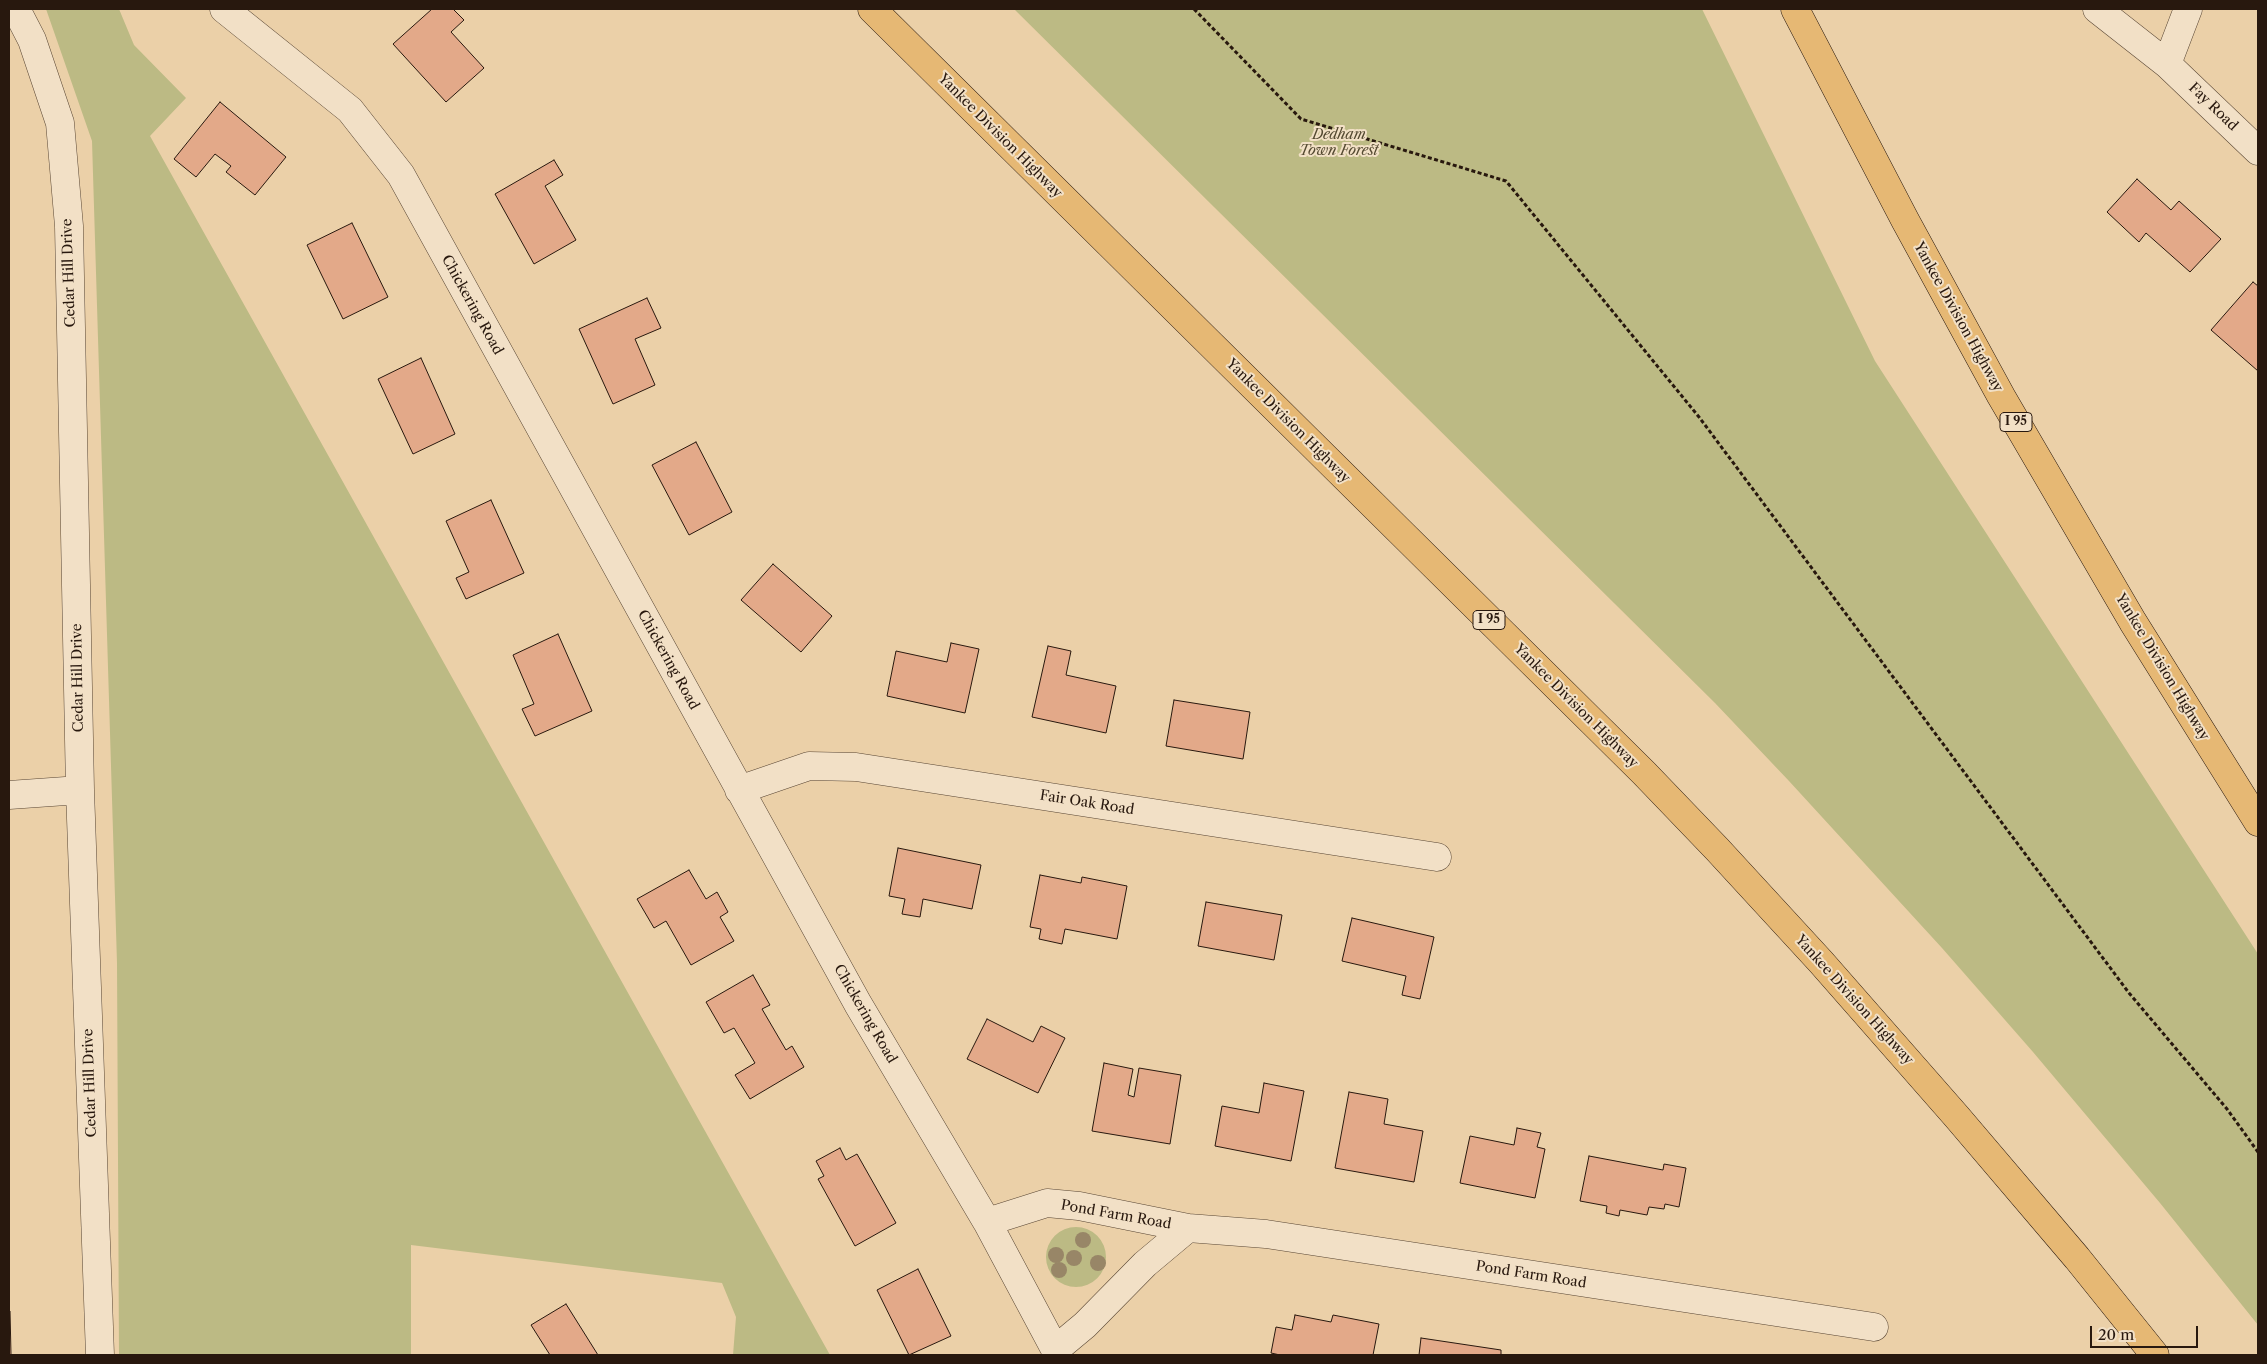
<!DOCTYPE html>
<html>
<head>
<meta charset="utf-8">
<style>
	body { margin:0 }
	#map { position:relative; width:2267px; height:1364px; overflow:hidden; background:#ebd0a8; font-family:"Libre Caslon Text",serif }
	canvas { display:block }
	.frame { position:absolute; inset:0; border:10px solid #28180e; pointer-events:none }
	.scale { position:absolute; left:2090px; top:1326px; width:108px; height:22px; box-sizing:border-box; border:2px solid #28180e; border-top:0; padding-left:6px; font-size:15px; line-height:18px; white-space:nowrap; color:#28180e; -webkit-text-stroke:4px #f2e0c6; paint-order:stroke }
</style>
</head>
<body>
<div id="map">
<canvas width="2267" height="1364"></canvas>
<div class="frame"></div>
<div class="scale">20 m</div>
</div>
<script>
const ctx = document.querySelector('canvas').getContext('2d');
ctx.lineJoin = 'round';
function paint(path, color) { ctx.fillStyle = color; ctx.fill(path, 'evenodd'); }
const toPath = rows => new Path2D(rows.map(r => 'M' + r).join(''));
function trace(path, color, width, dash) { ctx.strokeStyle = color; ctx.lineWidth = width; ctx.lineCap = dash ? 'butt' : 'round'; ctx.setLineDash(dash || []); ctx.stroke(path); }
function drawText(font, color, halo, rows, align = 'center') {
  ctx.font = font + ' "Libre Caslon Text",serif'; ctx.lineWidth = 4; ctx.setLineDash([]); ctx.textBaseline = 'middle'; ctx.strokeStyle = halo; ctx.fillStyle = color; for (const [text, x, y, turn = 0] of rows) {
    ctx.save(); ctx.translate(x, y); ctx.rotate((+turn || 0) * Math.PI / 180); ctx.textAlign = isNaN(turn) ? turn : align; if (halo) ctx.strokeText(text, 0, 0); ctx.fillText(text, 0, 0); ctx.restore();
  }
}
const green = toPath([
	[46,9,119,9,134,45,186,98,150,136,830,1355,733,1355,736,1317,722,1283,411,1245,411,1355,119,1355,117,963,92,141],
	[1014,9,1702,9,1875,361,2258,954,2258,1325,2160,1203,2033,1052,1942,948,1789,781,1715,703],
	'1046 1257a30 30 0 1 1 60 0a30 30 0 1 1-60 0Z'
]);
const building = toPath([
	[432,9,453,9,464,20,451,32,484,68,446,102,393,44,432,9],
	[220,102,286,157,255,195,226,172,231,166,215,154,196,177,174,159,220,102],
	[554,160,563,175,545,186,576,240,534,264,495,194,554,160],
	[2137,179,2171,210,2179,201,2221,239,2190,272,2146,233,2139,242,2107,212,2137,179],
	[352,223,388,297,343,319,307,245,352,223],
	[2253,282,2258,286,2258,371,2211,330,2253,282],
	[647,298,661,328,635,339,655,385,613,404,579,329,647,298],
	[421,358,455,434,413,454,378,379,421,358],
	[696,442,732,512,689,535,652,465,696,442],
	[491,500,524,573,466,599,456,578,469,572,446,521,491,500],
	[773,564,832,616,801,652,741,600,773,564],
	[558,634,592,711,535,736,522,709,534,704,513,655,558,634],
	[951,643,979,649,965,713,887,696,896,651,947,662,951,643],
	[1048,646,1071,651,1066,675,1116,686,1106,733,1032,717,1048,646],
	[1174,700,1250,712,1243,759,1166,746,1174,700],
	[898,848,981,865,972,909,923,899,920,917,902,914,905,899,889,896,898,848],
	[689,870,706,899,717,892,728,912,720,917,734,941,691,965,666,921,654,928,637,899,689,870],
	[1040,875,1081,883,1082,877,1127,886,1117,939,1065,929,1062,944,1039,939,1041,929,1030,927,1040,875],
	[1206,902,1282,915,1274,960,1198,946,1206,902],
	[1352,918,1434,937,1420,999,1402,995,1406,976,1342,961,1352,918],
	[753,975,770,1005,762,1009,786,1050,792,1046,804,1067,750,1099,735,1075,755,1063,734,1028,724,1033,706,1002,753,975],
	[987,1019,1033,1042,1041,1026,1065,1038,1038,1093,967,1059,987,1019],
	[1104,1063,1133,1069,1128,1095,1134,1097,1139,1068,1181,1075,1170,1144,1092,1131,1104,1063],
	[1264,1083,1304,1091,1291,1161,1215,1146,1222,1106,1259,1113,1264,1083],
	[1349,1092,1388,1099,1384,1124,1423,1131,1414,1182,1335,1168,1349,1092],
	[1517,1128,1541,1133,1537,1147,1545,1149,1535,1198,1460,1183,1470,1136,1514,1145,1517,1128],
	[840,1148,846,1160,857,1154,896,1223,855,1246,818,1179,824,1176,816,1161,840,1148],
	[1589,1156,1663,1170,1664,1164,1686,1168,1679,1207,1665,1204,1664,1209,1649,1207,1647,1215,1620,1210,1619,1216,1606,1213,1607,1206,1580,1201,1589,1156],
	[918,1269,951,1336,909,1355,877,1290,918,1269],
	[566,1304,598,1355,550,1355,531,1325,566,1304],
	[9,1311,10,1311,11,1355,9,1355,9,1311],
	[1295,1315,1331,1322,1333,1315,1379,1324,1373,1355,1280,1355,1271,1353,1276,1327,1292,1330,1295,1315],
	[1421,1338,1501,1350,1501,1355,1419,1355,1421,1338]
]);
const path = toPath([
	[1194,9,1301,119,1506,181,1699,417,2129,993,2227,1109,2258,1152]
]);
const minor = toPath([
	[16,9,32,40,60,123,69,226,80,790,100,1355],
	[224,9,350,110,401,175,858,1004,987,1222,1058,1355],
	[2097,9,2167,64,2258,151],
	[2167,64,2188,9],
	[739,790,809,766,856,767,1437,857],
	[9,795,80,790],
	[987,1222,1047,1203,1079,1206,1188,1228,1266,1234,1874,1327],
	[1055,1350,1085,1325,1145,1264,1188,1228]
]);
const motorway = toPath([
	[872,9,1644,773,1717,849,1821,962,1957,1117,2077,1258,2155,1355],
	[1795,9,1905,220,2001,396,2133,622,2258,822]
]);
const trees = [
	[1083,1240],
	[1056,1255],
	[1074,1258],
	[1098,1263],
	[1059,1270]
];
const shields = [
	[2016,422,32],
	[1489,620,32]
];
const shieldNames = [
	["I 95",2016,422],
	["I 95",1489,620]
];
const streetNames = [
	["Fay Road",2213,107,44],
	["Yankee Division Highway",1000,136,45],
	["Cedar Hill Drive",69,273,-92],
	["Chickering Road",472,305,61],
	["Yankee Division Highway",1958,317,61],
	["Yankee Division Highway",1288,421,45],
	["Chickering Road",668,660,61],
	["Yankee Division Highway",2162,667,59],
	["Cedar Hill Drive",78,678,-91],
	["Yankee Division Highway",1576,706,45],
	["Fair Oak Road",1087,803,9],
	["Yankee Division Highway",1854,1000,48],
	["Chickering Road",865,1014,60],
	["Cedar Hill Drive",90,1083,-92],
	["Pond Farm Road",1116,1215,10],
	["Pond Farm Road",1531,1275,9]
];
const parkNames = [
	["Dedham",1339,135],
	["Town Forest",1339,151]
];
paint(green, '#bcba84');
paint(building, '#e3a989');
trace(building, '#28180e', 1);
trace(minor, '#594634', 29);
trace(motorway, '#28180e', 29);
trace(path, '#28180e', 3, [4, 2.5]);
trace(minor, '#f2e0c6', 28);
trace(motorway, '#e6b874', 28);
ctx.fillStyle = '#988667';
for (const [x, y] of trees) { ctx.beginPath(); ctx.arc(x, y, 8, 0, 2 * Math.PI); ctx.fill(); }
for (const [x, y, w] of shields) { const box = new Path2D(); box.roundRect(x - w / 2, y - 9.5, w, 19, 4); ctx.fillStyle = '#f2e0c6'; ctx.fill(box); trace(box, '#28180e', 1); }
drawText('bold 12px', '#28180e', null, shieldNames);
drawText('14px', '#28180e', '#f2e0c6', streetNames);
drawText('italic 14px', '#544931', '#f2e0c6', parkNames);
</script>
</body>
</html>
